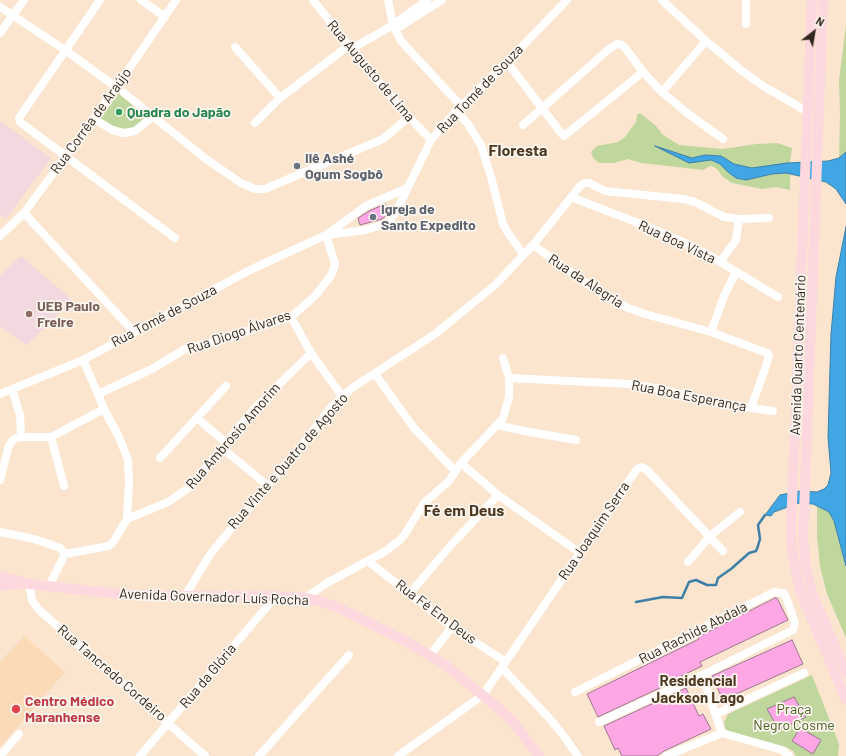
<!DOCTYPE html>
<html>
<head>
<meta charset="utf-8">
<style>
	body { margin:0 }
	#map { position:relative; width:846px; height:756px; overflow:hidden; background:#fbe5ce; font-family:Barlow,sans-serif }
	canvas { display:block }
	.north { position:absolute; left:794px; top:12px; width:40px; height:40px; -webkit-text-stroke:3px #fbf6f0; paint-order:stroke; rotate:31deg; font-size:11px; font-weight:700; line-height:16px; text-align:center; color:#31271c }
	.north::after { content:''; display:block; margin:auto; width:14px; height:18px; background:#31271c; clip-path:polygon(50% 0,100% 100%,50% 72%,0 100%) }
</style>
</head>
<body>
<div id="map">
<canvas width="846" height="756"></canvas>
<div class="north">N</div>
</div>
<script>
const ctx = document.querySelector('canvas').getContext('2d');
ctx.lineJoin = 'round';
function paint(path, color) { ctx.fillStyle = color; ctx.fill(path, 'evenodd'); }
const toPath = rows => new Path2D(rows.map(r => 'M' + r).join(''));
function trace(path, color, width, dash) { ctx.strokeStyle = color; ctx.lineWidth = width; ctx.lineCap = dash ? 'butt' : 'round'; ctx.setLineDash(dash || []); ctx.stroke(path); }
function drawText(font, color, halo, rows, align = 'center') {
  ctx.font = font + ' Barlow,sans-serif'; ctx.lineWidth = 3.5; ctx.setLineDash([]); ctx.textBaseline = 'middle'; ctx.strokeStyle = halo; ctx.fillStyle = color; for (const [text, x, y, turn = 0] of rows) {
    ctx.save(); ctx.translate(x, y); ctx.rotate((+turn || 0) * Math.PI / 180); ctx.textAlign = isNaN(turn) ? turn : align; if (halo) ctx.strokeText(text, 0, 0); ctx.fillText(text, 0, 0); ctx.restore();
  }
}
const built = toPath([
	[24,636,65,672,0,747,0,662]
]);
const education = toPath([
	[0,121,51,158,6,219,0,215],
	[21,256,72,300,27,345,0,327,0,275]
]);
const green = toPath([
	[846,25,846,152,839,158,840,112,839,80],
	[119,93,148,116,138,126,123,131,100,119],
	[640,113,656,126,663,135,679,145,723,149,756,144,777,143,792,148,790,163,752,169,734,164,721,156,705,155,692,158,699,162,710,160,720,164,728,172,736,178,746,180,772,174,786,173,790,174,790,190,776,187,762,189,732,183,723,177,716,168,710,166,703,170,641,163,628,159,614,163,599,163,593,158,591,152,597,146,618,142,625,137,636,122,637,115],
	[817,506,829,512,834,521,846,566,846,638,827,594,820,566,817,536],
	[812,675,839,744,838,756,796,756,793,751,786,747,733,734,727,731,725,728,724,722,728,714]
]);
const water = toPath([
	[655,146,692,158,705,155,721,156,734,164,752,168,787,163,828,161,839,158,846,152,846,204,836,189,826,182,786,173,772,174,746,180,736,178,728,172,720,164,711,160,689,163,655,146],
	[846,227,846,566,834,521,829,512,813,504,799,503,774,512,771,516,765,515,780,495,800,491,817,492,824,489,828,485,831,473,828,437,831,334,836,277,846,227]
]);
const stream = toPath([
	[636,602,663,597,682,598,689,582,696,580,707,585,716,585,718,578,731,569,749,553,756,551,758,546,760,539,758,525,765,515]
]);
const building = toPath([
	[385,204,390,211,386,216,382,219,360,225,358,218,369,211,385,204],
	[775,598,777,598,788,620,700,662,702,666,681,676,681,678,598,717,587,694,699,639,698,637,775,598],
	[792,640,803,664,723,700,712,676,792,640],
	[686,688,699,716,703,714,711,729,664,751,657,756,622,756,618,748,615,750,604,726,686,688],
	[794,697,806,717,779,730,767,709,794,697],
	[800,728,821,740,813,754,792,741,800,728]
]);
const minor = toPath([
	[100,0,19,118,20,122,175,238],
	[141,0,165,17],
	[313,0,361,61,409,117,431,140],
	[388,0,393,25,401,41,461,106],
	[662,0,706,41,741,70,763,86,808,112],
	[746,0,746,24],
	[0,7,65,50,116,87],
	[395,30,442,0],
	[0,33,24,0],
	[235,47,280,98],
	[351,49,393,25,427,0],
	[507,62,561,133,564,136,643,72],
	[662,92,706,41],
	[124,93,206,159,241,183,255,189,265,189,272,186,383,139,409,117],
	[456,111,468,124,481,145,491,177,503,224,508,233,523,254],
	[94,119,112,130,124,133,135,131,153,116],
	[255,123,280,98,348,46],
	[523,125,608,50,617,44,622,45,626,49,643,72,662,92,687,113,723,139],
	[571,197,651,228,687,244,712,257,778,297],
	[24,213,134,332],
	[327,235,366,230,385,224,390,220,396,212,431,140,456,111,507,62,567,0],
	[0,236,24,213,120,82,176,0],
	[533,245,599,292,628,308,645,314,711,332,767,353,769,355,767,363,751,408],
	[720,262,736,240,739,219],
	[291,317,311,353,342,396],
	[711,332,724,296,736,272],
	[375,374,414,428,455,471],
	[509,378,629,384,655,388,723,404,773,411],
	[0,394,83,360,250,270,326,235,366,206,407,188],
	[98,394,152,369,185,349,220,340,291,317,315,296,330,277,333,271,335,264,326,235],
	[197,418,226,443],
	[497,425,524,431,576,440],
	[21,437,51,437,104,409],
	[51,437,64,486],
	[222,448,267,485],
	[160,458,226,386],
	[461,463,498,495,580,553],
	[0,480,9,445,14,439,21,437,20,415,12,389],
	[127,519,168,502,190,487,254,409,311,353],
	[0,532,34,539,55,546,60,548,65,554],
	[368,561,452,627,506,662],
	[688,562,710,536,740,512],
	[29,584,32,600,38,609,205,756],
	[49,586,65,554,109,546,114,541,127,519,129,482,128,460,119,437,104,409,98,394,83,360],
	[410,593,452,544,498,495],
	[185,596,211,553,303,444,332,406,352,388,435,334,495,285,533,245,581,185,584,183,589,183,605,191,683,199,695,202,724,217,739,219,769,218],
	[305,598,327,583,384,552,399,541,405,534,424,503,449,481,461,463,497,425,503,418,509,397,509,378,503,358],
	[430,655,452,627],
	[502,668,550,719,563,735,578,756],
	[702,675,722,733],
	[575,692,774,592,783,593,786,597,795,623,793,630,702,675,599,722],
	[716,714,804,673],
	[0,756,19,734],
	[140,756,276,596],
	[259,756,349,655],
	[398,756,483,695,637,469,641,467,646,469,723,551],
	[666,756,722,733,782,750,789,756]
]);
const major = toPath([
	[812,0,791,528,792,548,797,576,801,593,846,700],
	[823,0,803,541,806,567,813,595,846,672],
	[0,576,29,584,118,594,185,596,276,596,305,598,319,601,337,607,409,643,444,664,497,707,513,722,539,756],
	[0,586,21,584]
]);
const markers = [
	[119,112,4,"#2e9e5b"],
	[297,166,4,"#6b7280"],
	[373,217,4,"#6b7280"],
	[29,314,4,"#8d6e63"],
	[16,709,5,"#e0444e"]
];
const streetNames = [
	["Rua Augusto de Lima",371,71,50],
	["Rua Tomé de Souza",480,89,-46],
	["Rua Corrêa de Araújo",91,121,-54],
	["Rua Boa Vista",677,242,25],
	["Rua da Alegria",586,281,33],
	["Rua Tomé de Souza",164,316,-28],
	["Rua Diogo Álvares",239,332,-19],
	["Avenida Quarto Centenário",798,355,-88],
	["Rua Boa Esperança",689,396,11],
	["Rua Ambrosio Amorim",233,436,-49],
	["Rua Vinte e Quatro de Agosto",288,461,-49],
	["Rua Joaquim Serra",594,531,-56],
	["Avenida Governador Luís Rocha",214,597,2],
	["Rua Fé Em Deus",436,612,37],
	["Rua Rachide Abdala",693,633,-27],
	["Rua Tancredo Cordeiro",112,673,41],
	["Rua da Glória",208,676,-50]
];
const leisureNames = [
	["Quadra do Japão",127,112]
];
const worshipNames = [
	["Ilê Ashé",305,158],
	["Ogum Sogbô",305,174],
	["Igreja de",381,209],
	["Santo Expedito",381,225]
];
const educationNames = [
	["UEB Paulo",37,306],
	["Freire",37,322]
];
const healthNames = [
	["Centro Médico",25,701],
	["Maranhense",25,717]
];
const parkNames = [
	["Praça",794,709],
	["Negro Cosme",794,725]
];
const neighbourhoodNames = [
	["Residencial",698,681],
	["Jackson Lago",698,698]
];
const quarterNames = [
	["Floresta",518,151],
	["Fé em Deus",464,511]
];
paint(built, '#fbdbb7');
paint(education, '#f2d8df');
paint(green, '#bfd79d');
paint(water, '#41a6e4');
trace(water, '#3c80a8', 1);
trace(stream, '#3c80a8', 2.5);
paint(building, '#ffa6e5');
trace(building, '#98788e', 1);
trace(minor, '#fff', 8);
trace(major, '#fdd8de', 10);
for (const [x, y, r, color] of markers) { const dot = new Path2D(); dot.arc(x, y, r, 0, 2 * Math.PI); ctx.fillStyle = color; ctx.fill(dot); trace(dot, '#fbf6f0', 1.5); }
drawText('14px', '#31271c', '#fbf6f0', streetNames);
drawText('bold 14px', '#27864d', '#fbf6f0', leisureNames, 'left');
drawText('bold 14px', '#5b616d', '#fbf6f0', worshipNames, 'left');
drawText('bold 14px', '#785e54', '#fbf6f0', educationNames, 'left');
drawText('bold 14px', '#be3a42', '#fbf6f0', healthNames, 'left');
drawText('14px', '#495f1d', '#fbf6f0', parkNames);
drawText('bold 15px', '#4e381f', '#fbf6f0', neighbourhoodNames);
drawText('bold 16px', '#4e381f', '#fbf6f0', quarterNames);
</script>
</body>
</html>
